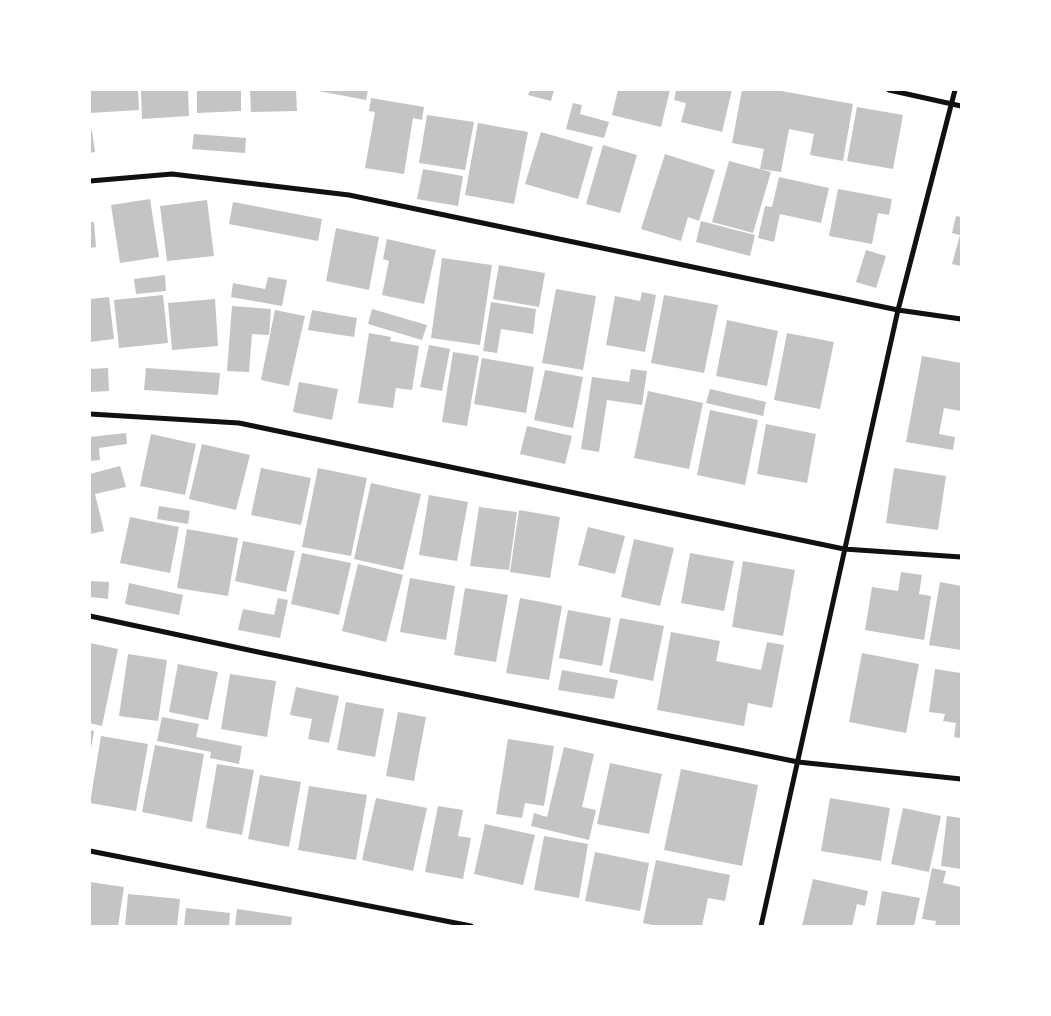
<!DOCTYPE html>
<html>
<head>
<meta charset="utf-8">
<style>
	body { margin:0 }
	#map { position:relative; width:1051px; height:1016px; overflow:hidden; background:#fff; font-family:Jost,sans-serif }
	canvas { display:block }
	.frame { position:absolute; inset:0; border:91px solid #fff; pointer-events:none }
</style>
</head>
<body>
<div id="map">
<canvas width="1051" height="1016"></canvas>
<div class="frame"></div>
</div>
<script>
const ctx = document.querySelector('canvas').getContext('2d');
ctx.lineJoin = 'round';
function paint(path, color) { ctx.fillStyle = color; ctx.fill(path, 'evenodd'); }
const toPath = rows => new Path2D(rows.map(r => 'M' + r).join(''));
function trace(path, color, width, dash) { ctx.strokeStyle = color; ctx.lineWidth = width; ctx.lineCap = dash ? 'butt' : 'round'; ctx.setLineDash(dash || []); ctx.stroke(path); }
const building = toPath([
	[90,90,138,90,139,110,90,113],
	[141,90,188,90,189,116,142,119],
	[197,90,241,90,241,111,197,113],
	[250,90,296,90,297,111,251,112],
	[313,90,368,90,366,100],
	[530,90,554,90,551,101,528,95],
	[618,90,670,90,661,127,612,115],
	[676,90,732,90,722,132,681,122,686,103,674,100],
	[742,90,776,90,853,104,843,161,810,155,814,134,789,129,781,172,760,169,764,149,732,143],
	[371,98,424,107,422,120,413,118,404,174,365,168,375,112,369,111],
	[573,103,582,105,580,114,609,122,604,138,566,129],
	[857,107,903,115,893,169,847,161],
	[427,115,474,122,465,170,419,163],
	[478,123,528,132,514,204,465,195],
	[90,131,92,131,95,152,90,153],
	[541,132,593,147,578,199,525,184],
	[194,134,246,138,245,153,192,149],
	[603,145,637,155,620,213,586,204],
	[665,154,715,170,699,221,688,217,681,241,641,229],
	[729,161,771,172,753,233,712,222],
	[423,169,463,176,458,206,417,199],
	[779,177,829,188,821,223,780,214,774,242,758,238,765,206,772,207],
	[838,189,892,199,889,215,878,213,872,244,829,236],
	[150,199,159,257,120,263,111,205],
	[207,200,214,256,167,261,160,206],
	[233,202,322,219,318,241,229,224],
	[956,216,961,217,961,266,952,264,960,235,952,233],
	[701,221,755,235,750,256,696,242],
	[90,222,94,222,96,247,90,248],
	[336,228,379,237,369,290,326,281],
	[387,239,436,250,424,304,382,295,389,261,383,259],
	[866,250,886,256,876,288,856,282],
	[442,258,492,265,480,345,431,338],
	[499,265,545,273,539,307,493,299],
	[165,275,166,291,136,294,134,279],
	[268,277,287,280,282,306,231,297,233,283,265,289],
	[556,289,596,296,583,370,542,363],
	[642,292,656,295,645,352,606,345,615,296,640,301],
	[163,295,168,343,119,348,114,300],
	[664,295,718,305,704,373,651,363],
	[109,297,114,339,90,342,90,299],
	[215,299,218,346,172,350,168,303],
	[491,302,536,309,533,334,501,329,497,353,483,351],
	[232,306,271,309,269,335,252,334,249,372,227,371],
	[372,309,427,325,422,340,368,324],
	[275,310,305,316,289,386,261,380],
	[312,310,357,318,354,337,308,330],
	[727,320,778,331,767,386,716,376],
	[369,333,391,337,390,341,419,346,412,390,396,388,393,408,358,403],
	[787,333,834,342,820,409,774,400],
	[429,345,450,349,442,391,420,387],
	[453,352,479,356,467,426,442,422],
	[922,356,961,363,961,411,944,408,939,434,955,437,953,450,906,442],
	[482,358,534,367,526,413,474,404],
	[108,368,109,391,90,392,90,369],
	[146,368,220,373,218,395,144,390],
	[631,369,647,371,642,405,607,400,599,452,581,449,592,377,629,382],
	[545,370,583,377,573,428,534,420],
	[299,382,338,389,332,420,293,412],
	[710,389,766,402,763,416,706,403],
	[648,391,703,403,689,469,634,458],
	[710,410,758,420,745,485,697,475],
	[766,424,816,434,807,483,757,474],
	[527,426,572,436,565,464,520,454],
	[126,433,127,444,99,448,100,460,90,461,90,437],
	[151,434,196,444,185,495,140,486],
	[202,444,250,455,236,510,189,499],
	[120,466,126,487,95,494,104,531,90,534,90,474],
	[261,468,311,478,301,525,251,515],
	[318,468,367,478,351,556,302,547],
	[894,468,946,476,938,530,886,523],
	[371,483,421,494,403,570,354,559],
	[429,495,468,502,457,561,419,555],
	[159,506,190,511,188,524,157,519],
	[479,507,517,512,509,570,470,566],
	[519,510,560,517,550,578,510,572],
	[130,517,179,527,170,573,120,563],
	[588,527,625,536,615,574,578,565],
	[187,529,238,538,228,596,177,588],
	[634,539,674,548,660,606,621,597],
	[243,541,295,551,286,592,235,581],
	[302,553,351,563,339,615,291,604],
	[690,553,734,561,724,611,681,603],
	[743,561,795,570,783,636,732,627],
	[358,564,403,575,386,642,342,631],
	[901,572,922,575,919,594,931,596,924,640,865,630,872,587,898,591],
	[410,578,455,586,446,640,400,632],
	[90,581,109,582,108,599,90,597],
	[940,582,961,586,961,650,929,645],
	[129,583,183,595,179,615,125,604],
	[465,588,508,595,496,662,454,655],
	[278,598,288,600,280,638,238,630,243,609,274,615],
	[520,598,562,606,549,680,506,673],
	[568,610,611,618,602,666,559,658],
	[620,618,664,626,653,681,609,672],
	[671,632,720,641,716,661,761,670,767,642,784,645,772,708,748,703,744,726,657,710],
	[90,643,118,649,102,726,90,723],
	[862,653,919,664,906,733,849,722],
	[128,654,167,660,158,721,119,716],
	[178,664,218,672,208,720,169,712],
	[935,669,961,673,961,738,954,737,956,723,943,721,945,714,929,712],
	[562,670,618,680,614,699,558,690],
	[230,674,276,681,267,737,221,729],
	[296,687,339,696,329,743,308,739,312,719,290,715],
	[346,702,384,709,375,757,337,750],
	[398,712,426,717,414,781,386,776],
	[162,717,199,724,196,737,242,746,239,764,210,758,211,752,157,741],
	[90,730,94,731,91,749,90,749],
	[101,736,148,744,136,811,90,803],
	[508,739,554,746,544,806,525,803,522,818,496,814],
	[155,745,204,754,192,822,142,812],
	[564,747,594,754,582,807,596,810,589,840,531,826,534,813,547,817],
	[610,763,662,774,649,834,597,824],
	[217,764,254,770,242,835,206,828],
	[681,769,758,785,742,866,664,850],
	[260,775,301,782,289,847,248,839],
	[309,786,367,795,356,860,298,850],
	[376,798,427,808,413,871,362,860],
	[830,798,890,808,881,861,821,851],
	[438,806,463,810,458,836,471,838,463,879,425,872],
	[903,808,941,816,929,872,891,864],
	[947,816,961,818,961,869,941,866],
	[485,824,535,835,523,885,474,874],
	[544,836,588,844,579,898,534,890],
	[595,852,649,863,640,911,585,901],
	[656,860,730,875,725,901,708,898,702,926,657,926,643,923],
	[932,868,946,871,943,883,961,887,961,926,935,926,936,921,922,919],
	[813,879,868,891,865,906,857,904,852,926,802,926],
	[90,882,124,887,118,926,90,926],
	[882,891,920,898,914,926,876,926],
	[128,894,180,899,177,926,125,926],
	[186,908,230,913,229,926,184,926],
	[237,909,292,917,291,926,235,926]
]);
const minor = toPath([
	[889,90,961,106],
	[90,181,172,174,349,195,898,310,961,319],
	[90,414,239,423,844,549,961,557],
	[90,616,258,652,798,762,961,779],
	[90,851,471,926],
	[761,926,898,310,955,90]
]);
paint(building, '#c4c4c4');
trace(minor, '#111', 5);
</script>
</body>
</html>
